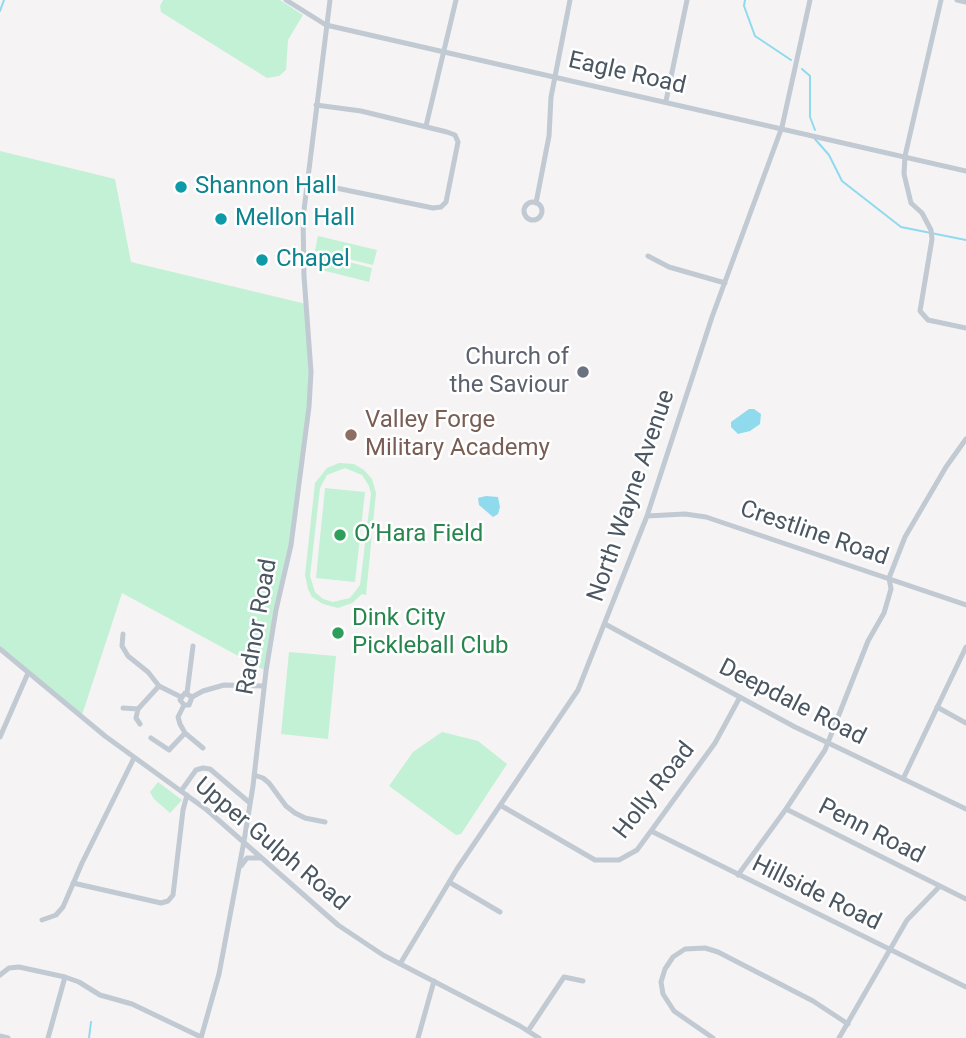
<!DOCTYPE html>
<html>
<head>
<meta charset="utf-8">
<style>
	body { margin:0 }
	canvas { display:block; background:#f5f3f3 }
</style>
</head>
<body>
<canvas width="966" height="1038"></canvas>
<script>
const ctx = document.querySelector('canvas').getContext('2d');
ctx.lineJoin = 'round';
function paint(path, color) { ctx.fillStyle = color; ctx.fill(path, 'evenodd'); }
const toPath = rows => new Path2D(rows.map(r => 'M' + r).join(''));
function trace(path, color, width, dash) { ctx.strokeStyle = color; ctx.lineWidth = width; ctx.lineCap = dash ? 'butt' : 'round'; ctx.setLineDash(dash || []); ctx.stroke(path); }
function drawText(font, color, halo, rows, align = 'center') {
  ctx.font = font + ' Roboto,sans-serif'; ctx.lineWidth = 5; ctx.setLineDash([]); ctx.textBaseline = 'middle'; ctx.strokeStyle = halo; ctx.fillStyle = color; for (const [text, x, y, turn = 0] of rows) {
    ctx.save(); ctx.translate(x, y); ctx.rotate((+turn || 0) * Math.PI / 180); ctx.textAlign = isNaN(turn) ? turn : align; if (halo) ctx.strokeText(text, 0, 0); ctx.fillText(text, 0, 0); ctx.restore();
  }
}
const green = toPath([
	[163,0,280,0,303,15,288,40,286,70,279,76,267,78,161,12,160,6],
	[0,151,115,179,131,262,306,304,311,372,291,545,266,671,122,593,81,718,0,649],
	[318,236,377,250,373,265,315,251],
	[314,253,372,268,369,282,314,268,311,265],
	[339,463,354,464,364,470,372,479,376,493,366,595,362,594,352,603,338,608,323,604,312,597,308,589,305,575,315,483,327,468],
	[345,468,362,475,369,486,371,494,360,585,350,598,333,602,323,599,315,592,310,576,320,488,327,475],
	[325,488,365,492,355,582,316,578],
	[289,652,336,656,328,739,281,734],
	[442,732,478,741,507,764,461,834,456,835,389,786,413,752],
	[158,782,182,800,170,813,154,799,150,792]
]);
const water = toPath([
	[749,409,754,409,761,414,760,424,750,431,738,434,731,427,731,422],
	[486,496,498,497,500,507,498,514,493,517,479,505,478,498]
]);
const stream = toPath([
	[745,0,744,6,755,36,791,60],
	[0,11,4,0],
	[802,69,810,76,810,117,815,130],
	[815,139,829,155,842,181,901,227,966,240],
	[89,1038,91,1022]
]);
const minor = toPath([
	[286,0,326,25,966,171],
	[941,0,905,156,904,174,911,203,922,213,931,230,932,239,920,311,928,320,966,328],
	[957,0,966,2],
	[666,101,687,0],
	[426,126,456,0],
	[307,182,433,208,441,207,446,202,458,142,455,135,447,132,361,111,316,105],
	'524 211a9 9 0 1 1 18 0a9 9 0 1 1-18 0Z',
	[536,203,549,136,551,97,570,0],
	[648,256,669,267,725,283],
	[647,516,685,514,706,517,966,605],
	[605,624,795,727,966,809],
	[123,634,122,646,128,656,148,672,159,686,181,697],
	[0,649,105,736,207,810,338,925,383,955,520,1026,539,1038],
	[187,693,193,646],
	[192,697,185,693,180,700,184,705,189,705,192,697,203,691,224,685,264,686],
	[184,705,178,717,180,724,185,733,203,748],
	[937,707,966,723],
	[123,708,138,709],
	[140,724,136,718,138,709,159,686],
	[0,737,28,673],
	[151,738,169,750,185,733],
	[254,775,263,778,269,783,286,806,295,813,305,818,325,822],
	[903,779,966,647],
	[181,791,196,770,203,768,210,769,250,803],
	[500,805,595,860,619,860,637,850,651,831,715,743,740,697],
	[786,809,966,899],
	[651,831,966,987],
	[241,866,247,858,261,858],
	[738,875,786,809,825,750,868,641,884,613,891,589,889,578,905,537,946,467,966,439],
	[449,882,500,912],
	[73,883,161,903,168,901,173,895,183,810,187,795],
	[42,920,56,915,63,907,82,863,134,758],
	[400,964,457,869,578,690,647,516,712,317,782,127,810,0],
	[0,975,9,968,19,967,65,977,48,1038],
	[65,977,79,982,100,995,132,1004,201,1037],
	[528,1031,564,977,583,981],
	[0,1036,8,1038],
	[201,1038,219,974,244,841,253,786,266,671,276,610,291,545,309,407,311,372,304,276,303,218,330,0],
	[418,1038,434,981],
	[713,1038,674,1011,663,994,661,982,665,969,673,957,685,949,705,948,718,952,813,1001,848,1024],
	[839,1038,907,920,940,886]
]);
const markers = [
	[181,187,7,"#0f9aa8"],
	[221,219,7,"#0f9aa8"],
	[262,260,7,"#0f9aa8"],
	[583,372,7,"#6b7280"],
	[351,435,7,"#8d6e63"],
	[340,535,7,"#2e9e5b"],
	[338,633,7,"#2e9e5b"]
];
const streetNames = [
	["Eagle Road",627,74,13],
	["North Wayne Avenue",632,496,-71],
	["Crestline Road",814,534,19],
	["Radnor Road",258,627,-80],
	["Deepdale Road",792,703,27],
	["Holly Road",655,791,-52],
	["Penn Road",871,832,27],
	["Upper Gulph Road",271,845,40],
	["Hillside Road",816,894,26]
];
const cultureNames = [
	["Shannon Hall",195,187],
	["Mellon Hall",235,219],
	["Chapel",276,260]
];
const worshipNames = [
	["Church of",569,358],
	["the Saviour",569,386]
];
const educationNames = [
	["Valley Forge",365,421],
	["Military Academy",365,449]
];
const leisureNames = [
	["O’Hara Field",354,535],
	["Dink City",352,619],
	["Pickleball Club",352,647]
];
paint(green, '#c3f1d5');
paint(water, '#90daee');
trace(stream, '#90daee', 2);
trace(minor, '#c1cad2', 5);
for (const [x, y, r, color] of markers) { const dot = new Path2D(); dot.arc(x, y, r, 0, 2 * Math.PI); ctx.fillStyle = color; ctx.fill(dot); trace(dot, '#fff', 2.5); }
drawText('24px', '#4a5661', '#fff', streetNames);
drawText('24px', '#0d838f', '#fff', cultureNames, 'left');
drawText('24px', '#5b616d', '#fff', worshipNames, 'right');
drawText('24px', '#785e54', '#fff', educationNames, 'left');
drawText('24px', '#27864d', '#fff', leisureNames, 'left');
</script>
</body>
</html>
